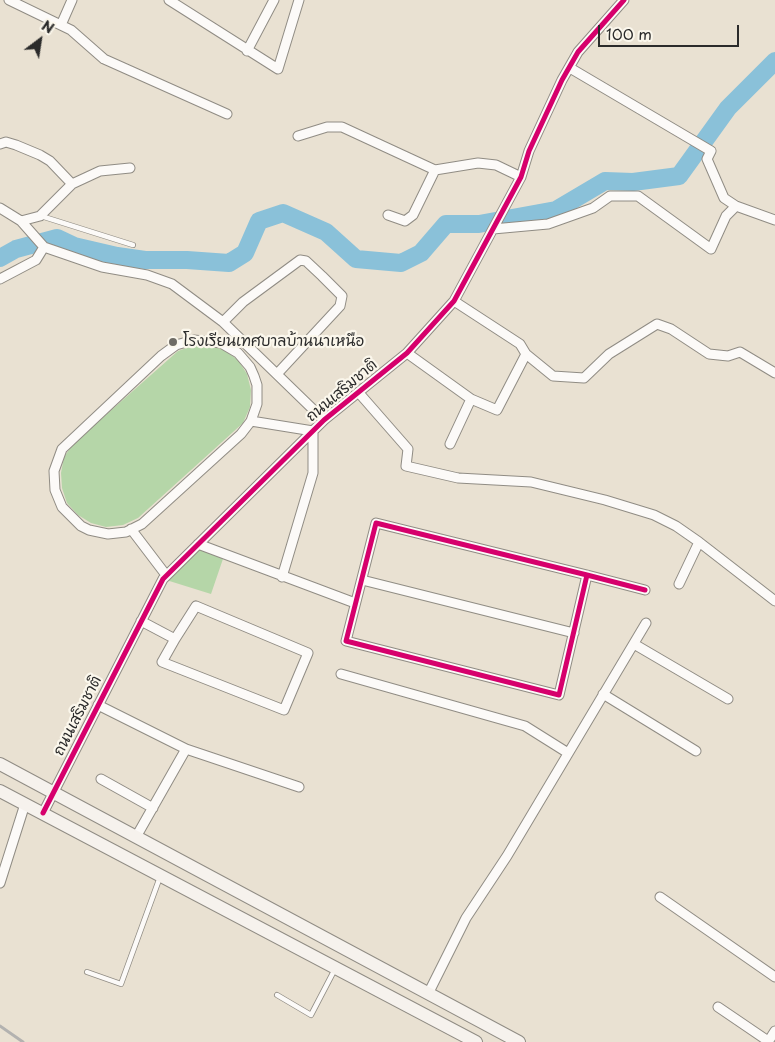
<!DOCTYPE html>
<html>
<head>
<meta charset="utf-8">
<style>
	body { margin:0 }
	#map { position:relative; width:775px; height:1042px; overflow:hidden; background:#e9e1d2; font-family:"Playpen Sans",sans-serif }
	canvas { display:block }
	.north { position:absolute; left:15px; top:15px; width:50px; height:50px; -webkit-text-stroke:4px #fbf7ec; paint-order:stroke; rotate:31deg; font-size:14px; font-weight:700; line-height:20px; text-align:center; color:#2b2b2b }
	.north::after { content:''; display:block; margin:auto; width:18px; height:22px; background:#2b2b2b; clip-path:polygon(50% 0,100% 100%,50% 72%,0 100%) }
	.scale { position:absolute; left:598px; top:25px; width:141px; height:22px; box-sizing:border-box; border:2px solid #2b2b2b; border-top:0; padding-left:6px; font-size:15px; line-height:18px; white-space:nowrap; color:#2b2b2b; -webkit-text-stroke:4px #fbf7ec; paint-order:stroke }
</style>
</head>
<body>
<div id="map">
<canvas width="775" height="1042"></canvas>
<div class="north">N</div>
<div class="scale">100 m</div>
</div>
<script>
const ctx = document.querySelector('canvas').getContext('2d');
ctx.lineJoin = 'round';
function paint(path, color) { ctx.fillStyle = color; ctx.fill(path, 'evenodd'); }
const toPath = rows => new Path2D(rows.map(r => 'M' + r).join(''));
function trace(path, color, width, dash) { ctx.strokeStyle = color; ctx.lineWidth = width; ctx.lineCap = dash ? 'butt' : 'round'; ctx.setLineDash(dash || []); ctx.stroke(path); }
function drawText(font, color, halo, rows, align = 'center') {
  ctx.font = font + ' "Playpen Sans","Playpen Sans Thai",sans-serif'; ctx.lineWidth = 4.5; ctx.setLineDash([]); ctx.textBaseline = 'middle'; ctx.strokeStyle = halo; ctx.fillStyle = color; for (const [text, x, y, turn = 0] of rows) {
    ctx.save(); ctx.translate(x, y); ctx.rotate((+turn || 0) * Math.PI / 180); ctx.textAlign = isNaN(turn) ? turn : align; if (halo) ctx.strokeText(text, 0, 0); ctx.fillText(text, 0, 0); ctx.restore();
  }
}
const green = toPath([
	[208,345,224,350,238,360,247,374,251,390,250,407,243,423,138,518,123,525,106,527,91,523,78,515,67,503,62,488,61,473,64,457,73,444,178,351,192,346],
	[198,544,225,553,211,594,163,579]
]);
const river = toPath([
	[0,258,16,249,57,238,74,246,117,256,145,260,187,260,229,263,245,253,259,221,283,213,326,232,356,259,401,263,421,253,446,224,479,224,556,210,605,181,633,182,679,176,728,108,775,61]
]);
const service = toPath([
	[41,216,133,245],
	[87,972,121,984,160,877],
	[277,995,311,1015,335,969]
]);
const minor = toPath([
	[9,0,71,30,104,59,227,114],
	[169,0,278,69,299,0],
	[61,25,72,0],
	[247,51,274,0],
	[570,68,711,151,707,159,724,198,736,206,775,220],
	[298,136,327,127,342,127,435,170],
	[0,144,6,142,16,145,40,155,50,161,72,184],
	[0,208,21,221,44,247,102,267,147,275,172,284,223,322,324,420],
	[388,215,405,221,413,215,435,170,478,163,496,165,521,177],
	[21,221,40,216,72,184,100,171,130,168],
	[493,229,548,224,593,208,610,196,638,196,711,249,726,216,736,206],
	[0,279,36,260,44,247],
	[454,301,520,344,526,354,553,376,584,378,609,354,657,324,671,329,709,354,728,356,740,352,775,373],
	[223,322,243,302,300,260,306,261,322,276,342,296,340,306,277,374],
	[407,353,471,399,450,444],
	[359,393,408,449,406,466,458,478,531,482,605,500,654,515,676,526,699,542,679,584],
	[471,399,497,410,526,354],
	[251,421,241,434,142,524,126,532,108,534,89,530,81,526,62,507,55,490,54,471,62,449,161,356,176,345,194,340,221,343,238,353,250,367,254,376,257,385,257,404,251,421,313,431,313,473,282,577],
	[131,529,166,575],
	[699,542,775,601],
	[198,544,355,603],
	[587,575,559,695,346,641,376,523,587,575,645,590],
	[362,580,574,633],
	[141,621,175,639,196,606,308,653,284,710,162,662,175,639],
	[634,644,728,699],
	[341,674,525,726,568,753],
	[603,694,696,751],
	[98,705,186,749],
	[101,779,153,808],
	[43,813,163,579,324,420,407,353,454,301,521,177,529,151,562,80,578,52,624,0],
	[136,837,186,749,299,787],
	[0,883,25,804],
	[660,897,775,977],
	[428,994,466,918,507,856,646,623],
	[718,1007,768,1041],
	[768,1042,775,1031]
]);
const secondary = toPath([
	[0,764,519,1042],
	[0,791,476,1042]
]);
const rail = toPath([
	[0,1026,23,1042]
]);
const cycleway = toPath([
	[587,575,559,695,346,641,376,523,587,575,645,590],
	[43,813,163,579,324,420,407,353,454,301,521,177,529,151,562,80,578,52,624,0]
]);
const markers = [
	[173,342,5,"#6e6b65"]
];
const poiNames = [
	["โรงเรียนเทศบาลบ้านนาเหนือ",183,342]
];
const streetNames = [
	["ถนนเสริมชาติ",342,391,-40],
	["ถนนเสริมชาติ",78,716,-63]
];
paint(green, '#b5d6a8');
trace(river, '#8ac1d9', 18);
trace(service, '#908c84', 6);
trace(minor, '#908c84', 11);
trace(secondary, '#908c84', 14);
trace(service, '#fcfaf8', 4.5);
trace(minor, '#fcfaf8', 9);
trace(secondary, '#f6f2ed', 12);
trace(rail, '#b3b2b0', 3);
trace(cycleway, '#d6006c', 5);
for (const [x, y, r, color] of markers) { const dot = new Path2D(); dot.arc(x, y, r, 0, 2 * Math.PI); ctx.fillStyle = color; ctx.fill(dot); trace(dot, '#fbf7ec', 2); }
drawText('15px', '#2b2b2b', '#fbf7ec', poiNames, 'left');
drawText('15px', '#2b2b2b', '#fbf7ec', streetNames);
</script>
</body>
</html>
